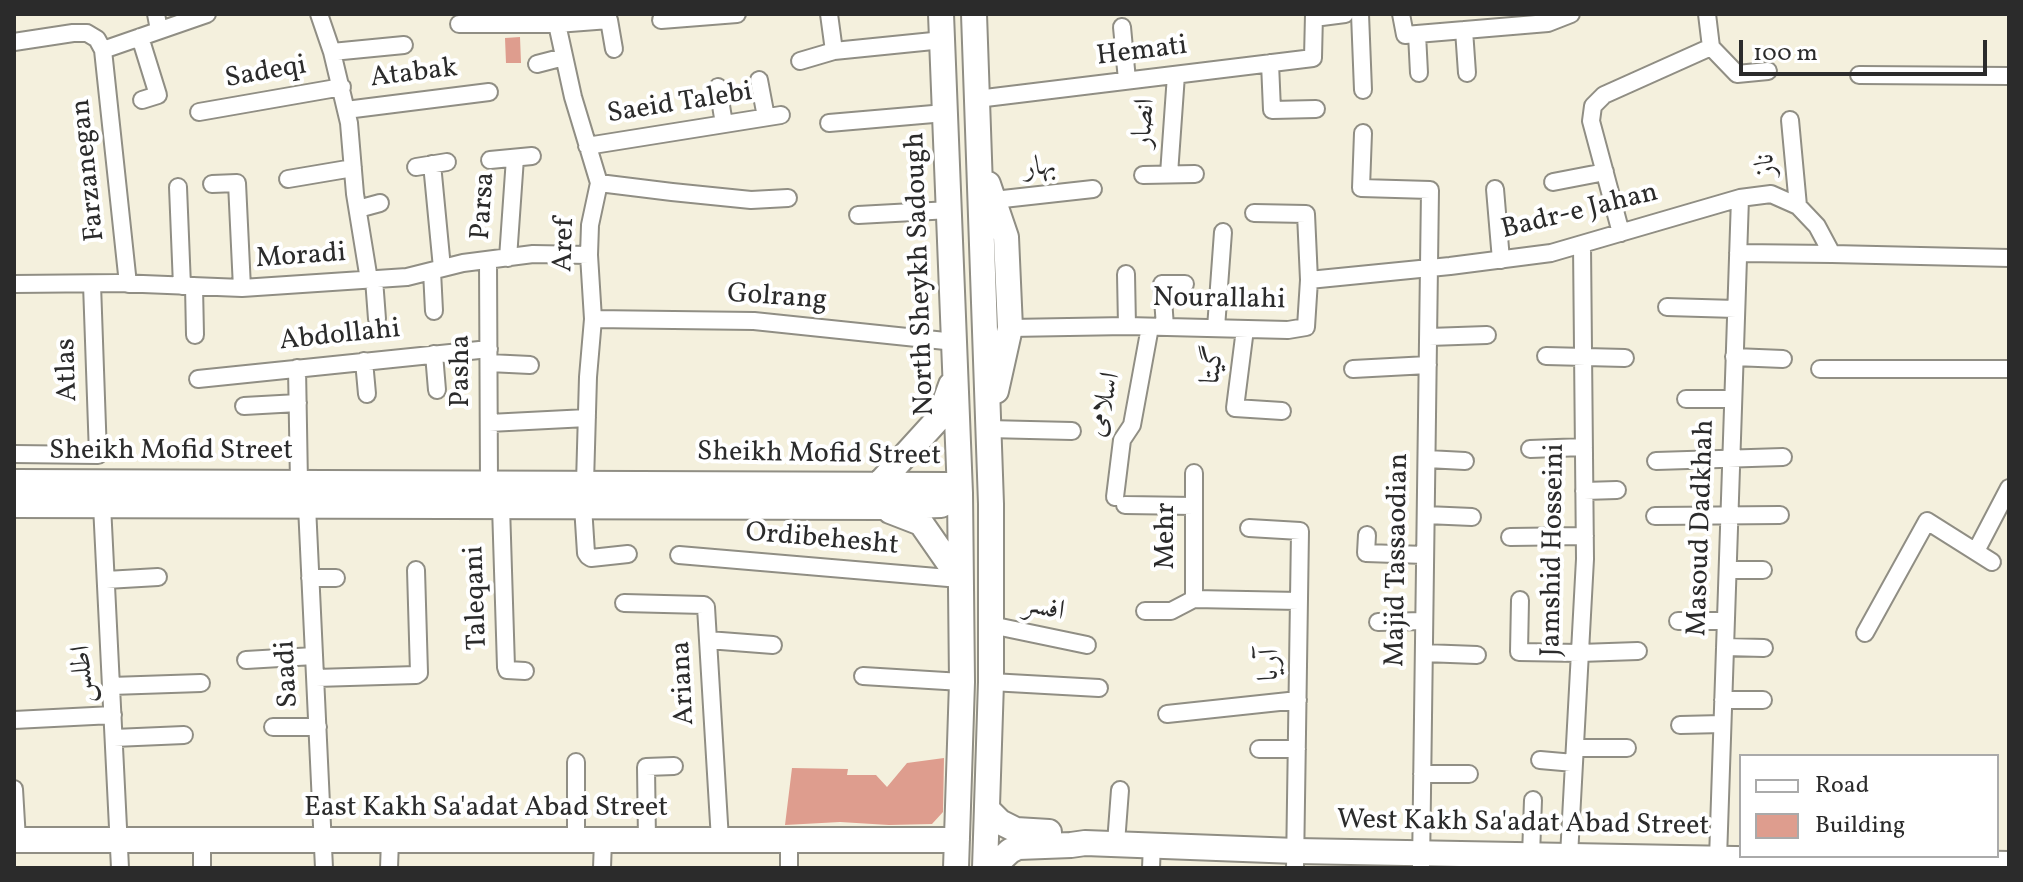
<!DOCTYPE html>
<html>
<head>
<meta charset="utf-8">
<style>
	body { margin:0 }
	#map { position:relative; width:2023px; height:882px; overflow:hidden; background:#f4f0dd; font-family:Vollkorn,serif }
	canvas { display:block }
	.frame { position:absolute; inset:0; border:16px solid #2b2b2b; pointer-events:none }
	.legend { position:absolute; left:1739px; top:754px; width:260px; height:104px; box-sizing:border-box; background:#fff; border:2px solid #aaa; margin:0; padding:10px 14px; list-style:none; font-size:24px; color:#2b2b2b }
	.legend li { display:flex; align-items:center; gap:16px; height:40px }
	.legend b { width:40px; border:2px solid #aaa }
	.scale { position:absolute; left:1739px; top:40px; width:248px; height:36px; box-sizing:border-box; border:4px solid #2b2b2b; border-top:0; padding-left:10px; font-size:24px; line-height:28px; white-space:nowrap; color:#2b2b2b; -webkit-text-stroke:6px #fff; paint-order:stroke }
</style>
</head>
<body>
<div id="map">
<canvas width="2023" height="882"></canvas>
<div class="frame"></div>
<ul class="legend">
<li><b style="height:10px;background:#fff"></b>Road</li>
<li><b style="height:22px;background:#de9d8e"></b>Building</li>
</ul>
<div class="scale">100 m</div>
</div>
<script>
const ctx = document.querySelector('canvas').getContext('2d');
ctx.lineJoin = 'round';
function paint(path, color) { ctx.fillStyle = color; ctx.fill(path, 'evenodd'); }
const toPath = rows => new Path2D(rows.map(r => 'M' + r).join(''));
function trace(path, color, width, dash) { ctx.strokeStyle = color; ctx.lineWidth = width; ctx.lineCap = dash ? 'butt' : 'round'; ctx.setLineDash(dash || []); ctx.stroke(path); }
function drawText(font, color, halo, rows, align = 'center') {
  ctx.font = font + ' Vollkorn,Amiri,serif'; ctx.lineWidth = 8; ctx.setLineDash([]); ctx.textBaseline = 'middle'; ctx.strokeStyle = halo; ctx.fillStyle = color; for (const [text, x, y, turn = 0] of rows) {
    ctx.save(); ctx.translate(x, y); ctx.rotate((+turn || 0) * Math.PI / 180); ctx.textAlign = isNaN(turn) ? turn : align; if (halo) ctx.strokeText(text, 0, 0); ctx.fillText(text, 0, 0); ctx.restore();
  }
}
const building = toPath([
	[520,37,521,63,506,63,505,38],
	[944,758,943,812,932,824,889,825,840,822,785,825,792,768,848,769,847,775,876,775,887,787,907,763]
]);
const street = toPath([
	[156,14,159,30],
	[319,14,332,52,349,123,355,194,369,280],
	[560,14,557,24,573,97,599,183,590,225,589,255,593,319,588,377,585,483],
	[829,14,834,51,943,40],
	[1360,14,1363,90],
	[1401,14,1405,35,1548,23,1571,14],
	[1314,18,1345,14],
	[661,20,737,14],
	[459,24,557,24,609,20,614,49],
	[1122,27,1127,80],
	[1464,30,1467,73],
	[1417,34,1419,73],
	[140,37,158,95,142,100],
	[14,42,73,33,87,33,97,39,103,50,128,284],
	[1711,47,1737,74,1768,71],
	[103,50,207,14],
	[332,52,404,45],
	[800,61,834,51],
	[1270,63,1272,110,1316,109],
	[537,64,564,57],
	[1859,75,2009,76],
	[759,80,766,117],
	[718,87,724,124],
	[977,99,1313,58,1314,14],
	[346,110,489,92],
	[199,112,342,87],
	[1790,120,1798,206],
	[829,123,945,113],
	[1363,133,1361,188,1430,190,1421,868],
	[587,146,781,115],
	[490,160,532,156],
	[432,164,442,268],
	[416,167,447,162],
	[1169,174,1176,75],
	[1143,175,1195,174],
	[288,179,353,168],
	[1553,182,1605,172],
	[599,183,672,192,751,200,788,198],
	[212,184,237,183,242,288],
	[178,187,182,286],
	[1495,189,1501,260],
	[994,200,1093,189],
	[358,209,380,203],
	[1254,213,1306,214,1309,280],
	[858,215,950,210],
	[1621,233,1591,121,1593,106,1604,95,1711,47,1707,14],
	[1738,253,1832,254],
	[508,258,515,158],
	[488,260,489,483],
	[432,271,434,311],
	[1126,274,1127,326],
	[374,279,377,319],
	[14,284,118,283,242,288,407,277,463,263,533,254,589,255],
	[194,286,195,335],
	[1667,307,1736,309],
	[593,319,754,321,955,342],
	[1165,327,1162,284,1185,284],
	[1010,328,1127,326,1288,330,1306,327,1309,280,1450,266,1551,253,1740,198,1771,194,1798,206,1817,226,1832,254,2009,258],
	[1216,328,1223,232],
	[1245,329,1235,408,1282,411],
	[1429,337,1487,335],
	[434,354,437,390],
	[1546,356,1625,358],
	[1734,357,1783,359],
	[364,361,367,394],
	[489,363,530,365],
	[297,368,299,483],
	[1353,369,1428,365],
	[1820,369,2009,369],
	[198,379,489,349],
	[1686,399,1733,399],
	[244,406,298,403],
	[489,423,587,418],
	[988,429,1072,431],
	[1530,449,1584,447],
	[14,454,98,455,92,284],
	[1427,459,1465,461],
	[1656,461,1783,457],
	[1194,473,1194,599],
	[1584,491,1617,490],
	[1115,497,1122,440,1132,425,1150,327],
	[102,505,120,868],
	[1125,505,1194,506],
	[307,506,324,868],
	[501,506,506,667,507,670,525,671],
	[583,506,586,553,588,556,591,558,628,554],
	[1426,515,1472,517],
	[1655,516,1780,515],
	[1249,528,1300,531,1295,868],
	[1367,535,1366,553,1425,555],
	[1510,537,1585,536],
	[1976,551,2009,488],
	[679,555,960,579],
	[1728,570,1763,570],
	[310,578,336,578],
	[106,580,158,577],
	[1520,600,1519,652,1580,653,1638,651],
	[624,603,704,605,706,607,720,840],
	[1145,611,1171,611,1194,599,1299,601],
	[1678,621,1726,621],
	[1378,622,1424,621],
	[991,625,1087,645],
	[1865,633,1927,521,1992,562],
	[708,640,773,645],
	[1725,647,1764,648],
	[1424,653,1477,655],
	[246,660,314,656],
	[863,676,962,682],
	[316,678,416,675,419,673,416,570],
	[991,682,1099,688],
	[111,686,201,683],
	[1723,700,1763,700],
	[1167,714,1298,700],
	[14,720,113,715],
	[1680,725,1722,724],
	[273,727,318,727],
	[114,738,184,735],
	[1575,748,1627,748],
	[1259,749,1297,749],
	[1540,760,1574,763],
	[576,762,576,840],
	[1422,774,1469,774],
	[14,789,17,840],
	[202,840,202,868],
	[647,840,646,767,674,766],
	[1116,843,1120,790],
	[1531,855,1533,800],
	[1569,856,1585,559,1582,245],
	[1718,859,1740,198],
	[389,868,390,840],
	[602,868,603,840],
	[789,868,789,840],
	[1151,868,1152,844]
]);
const secondary = toPath([
	[941,14,960,493,962,682,956,868],
	[974,14,991,504,991,682,985,868],
	[988,184,1006,237,1010,328,996,391],
	[14,482,948,485,960,493],
	[879,484,939,418,951,385],
	[14,505,881,507,941,505,960,493],
	[890,511,921,523,960,579],
	[987,809,1000,822,1016,830,1049,832],
	[14,840,957,840],
	[992,868,1010,851,1018,847,1071,845,1085,843,1296,851,2009,864]
]);
const streetNames = [
	["Hemati",1142,53,-7],
	["Sadeqi",266,74,-10],
	["Atabak",414,75,-7],
	["Saeid Talebi",680,105,-9],
	["انصار",1146,123,-86],
	["ناز",1768,165,-95],
	["بهار",1040,169,-6],
	["Farzanegan",90,170,-96],
	["Parsa",485,206,-86],
	["Badr-e Jahan",1580,213,-14],
	["Aref",566,245,-88],
	["Moradi",301,258,-4],
	["North Sheykh Sadough",922,274,-92],
	["Golrang",777,299,4],
	["Nourallahi",1219,301,1],
	["Abdollahi",340,337,-6],
	["گیتا",1215,365,-83],
	["Atlas",69,370,-92],
	["Pasha",463,371,-90],
	["اسلامی",1106,405,-76],
	["Sheikh Mofid Street",171,453],
	["Sheikh Mofid Street",819,456,1],
	["Masoud Dadkhah",1703,528,-88],
	["Mehr",1168,536,-90],
	["Ordibehesht",822,541,5],
	["Jamshid Hosseini",1555,550,-89],
	["Majid Tassaodian",1399,560,-89],
	["Taleqani",478,598,-92],
	["افسر",1044,610,12],
	["آریا",1272,665,-89],
	["اطلس",85,674,-93],
	["Saadi",289,674,-93],
	["Ariana",685,683,-93],
	["East Kakh Sa'adat Abad Street",486,810],
	["West Kakh Sa'adat Abad Street",1523,825,1]
];
paint(building, '#de9d8e');
trace(street, '#908e84', 20);
trace(secondary, '#908e84', 28);
trace(street, '#fff', 16);
trace(secondary, '#fff', 24);
drawText('28px', '#2b2b2b', '#fff', streetNames);
</script>
</body>
</html>
